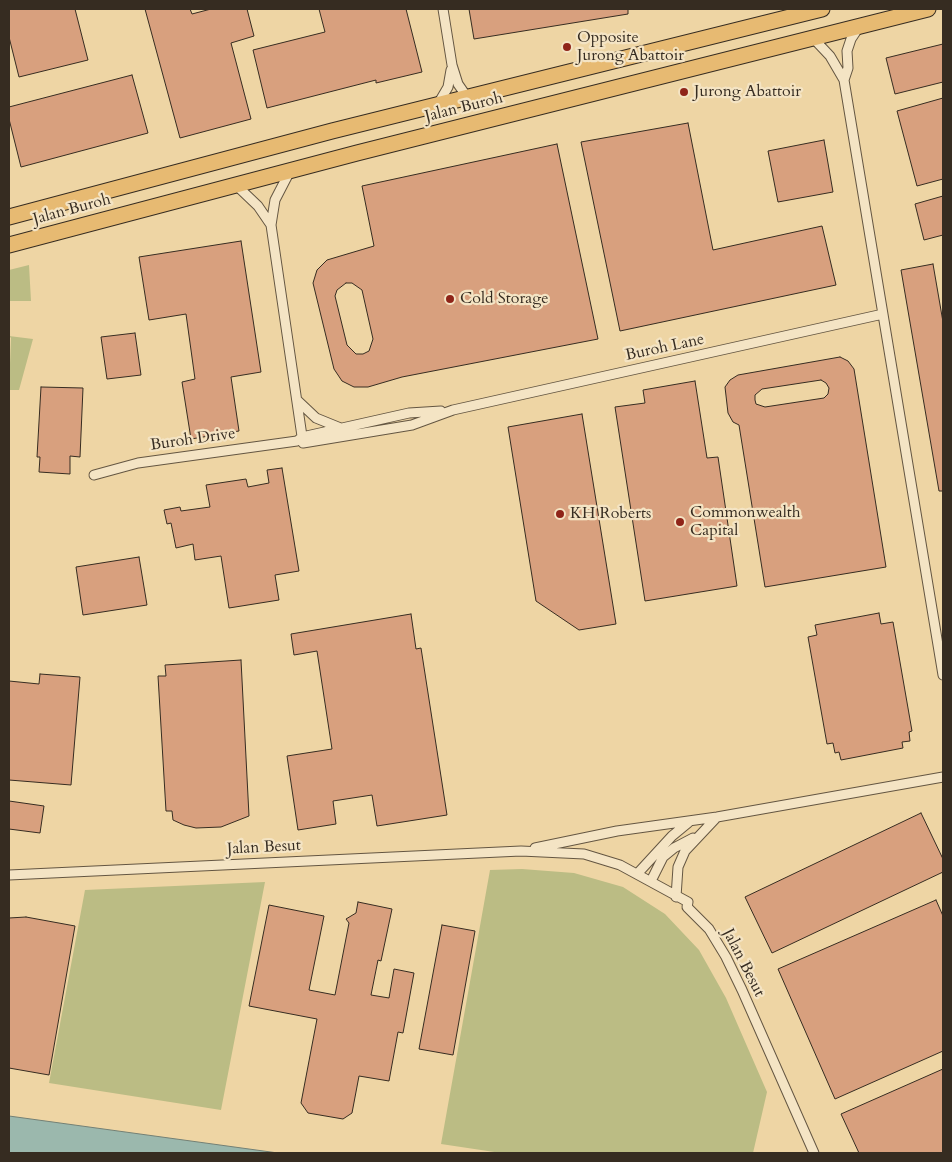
<!DOCTYPE html>
<html>
<head>
<meta charset="utf-8">
<style>
	body { margin:0 }
	#map { position:relative; width:952px; height:1162px; overflow:hidden; background:#eed5a4; font-family:Cardo,serif }
	canvas { display:block }
	.frame { position:absolute; inset:0; border:10px solid #362c21; pointer-events:none }
</style>
</head>
<body>
<div id="map">
<canvas width="952" height="1162"></canvas>
<div class="frame"></div>
</div>
<script>
const ctx = document.querySelector('canvas').getContext('2d');
ctx.lineJoin = 'round';
function paint(path, color) { ctx.fillStyle = color; ctx.fill(path, 'evenodd'); }
const toPath = rows => new Path2D(rows.map(r => 'M' + r).join(''));
function trace(path, color, width, dash) { ctx.strokeStyle = color; ctx.lineWidth = width; ctx.lineCap = dash ? 'butt' : 'round'; ctx.setLineDash(dash || []); ctx.stroke(path); }
function drawText(font, color, halo, rows, align = 'center') {
  ctx.font = font + ' Cardo,serif'; ctx.lineWidth = 4.5; ctx.setLineDash([]); ctx.textBaseline = 'middle'; ctx.strokeStyle = halo; ctx.fillStyle = color; for (const [text, x, y, turn = 0] of rows) {
    ctx.save(); ctx.translate(x, y); ctx.rotate((+turn || 0) * Math.PI / 180); ctx.textAlign = isNaN(turn) ? turn : align; if (halo) ctx.strokeText(text, 0, 0); ctx.fillText(text, 0, 0); ctx.restore();
  }
}
const green = toPath([
	[29,265,31,301,9,301,9,270],
	[9,336,33,339,19,390,9,390,11,338],
	[522,869,574,873,623,887,665,914,699,950,726,998,767,1092,753,1153,501,1153,441,1144,490,870],
	[265,882,221,1110,49,1083,85,890]
]);
const water = toPath([
	[9,1116,278,1153,9,1153,9,1116]
]);
const building = toPath([
	[9,9,75,9,88,60,19,77,9,37,9,9],
	[145,9,190,9,192,14,211,9,247,9,254,36,231,43,251,119,180,138,145,9],
	[319,9,406,9,422,72,376,83,376,80,267,108,253,50,325,32,319,9],
	[469,9,628,9,628,14,474,39,469,9],
	[943,44,943,82,895,94,886,58,943,44],
	[132,75,148,133,21,167,9,119,9,107,132,75],
	[943,98,943,179,917,186,897,111,943,98],
	[688,123,713,250,822,226,836,285,620,331,581,142,688,123],
	[824,140,833,192,778,202,768,151,824,140],
	[557,144,598,339,402,377,368,387,354,387,342,381,334,369,313,283,317,270,327,260,374,246,362,186,557,144],
	[346,283,352,283,362,290,373,339,369,351,363,354,356,354,347,345,335,296,337,290,346,283],
	[943,196,943,235,924,240,915,204,943,196],
	[241,241,261,372,231,377,239,431,191,439,182,382,195,379,186,314,149,320,139,257,241,241],
	[933,264,943,322,943,491,939,491,901,270,933,264],
	[135,333,141,375,107,379,101,337,135,333],
	[840,357,848,361,854,369,886,567,765,587,739,425,733,422,728,413,725,387,730,380,738,375,840,357],
	[821,380,826,383,829,388,828,394,824,398,765,407,756,404,755,400,755,395,762,389,821,380],
	[695,381,707,458,718,457,737,586,645,601,615,407,645,403,643,390,695,381],
	[41,387,83,388,80,457,70,456,70,474,39,472,40,457,37,457,41,387],
	[582,414,616,624,579,630,536,601,508,427,582,414],
	[282,468,299,571,275,575,279,600,229,608,221,556,195,560,193,544,176,548,171,523,167,524,164,510,180,507,181,511,210,507,206,485,246,479,248,487,269,483,267,470,282,468],
	[139,557,147,605,83,615,76,567,139,557],
	[879,613,881,624,893,622,912,731,909,732,910,741,902,742,903,748,841,760,839,752,835,753,833,743,827,744,808,637,817,635,815,625,879,613],
	[411,614,416,649,421,648,447,815,377,826,372,795,333,801,336,824,298,830,287,756,332,749,317,651,294,655,291,634,411,614],
	[241,660,249,816,221,827,196,828,184,825,173,820,172,811,166,811,158,676,166,676,165,665,241,660],
	[40,674,80,677,71,785,9,780,9,681,39,684,40,674],
	[9,801,44,806,40,833,9,829,9,801],
	[921,813,943,859,943,872,772,953,745,897,921,813],
	[936,900,943,916,943,1051,835,1099,778,969,936,900],
	[358,902,392,909,381,961,378,960,371,995,389,998,394,969,414,973,403,1033,398,1032,389,1081,359,1076,352,1113,343,1119,308,1113,301,1103,317,1019,249,1006,269,905,324,916,309,990,335,995,349,923,346,919,356,913,358,902],
	[26,917,75,926,49,1075,9,1068,9,918,26,917],
	[442,925,475,931,453,1055,419,1049,442,925],
	[943,1069,943,1153,859,1153,841,1114,943,1069]
]);
const minor = toPath([
	[443,9,452,65,458,84,467,97],
	[859,27,851,39,847,51,848,68,844,80,943,675],
	[813,38,830,56,844,80],
	[438,104,448,87,451,70],
	[290,171,275,200,271,225,303,443],
	[236,185,258,206,271,225],
	[298,401,316,418,343,429],
	[303,443,412,425,453,410,883,314],
	[94,475,138,463,297,441,302,437,409,413,441,411],
	[535,848,617,831,717,817,943,777],
	[638,873,672,836,689,822],
	[9,875,521,851,584,854,620,865,688,902,687,907,709,929,726,957,742,990,814,1153],
	[651,881,663,857,674,848,693,838],
	[676,897,678,867,685,851,717,817]
]);
const trunk = toPath([
	[9,217,332,131,822,9],
	[9,245,357,153,928,9]
]);
const markers = [
	[567,47,5,"#8f2418"],
	[684,92,5,"#8f2418"],
	[450,299,5,"#8f2418"],
	[560,514,5,"#8f2418"],
	[680,522,5,"#8f2418"]
];
const poiNames = [
	["Opposite",577,38],
	["Jurong Abattoir",577,56],
	["Jurong Abattoir",694,92],
	["Cold Storage",460,299],
	["Commonwealth",690,513],
	["Capital",690,531],
	["KH Roberts",570,514]
];
const streetNames = [
	["Jalan Buroh",464,108,-14],
	["Jalan Buroh",72,210,-15],
	["Buroh Lane",665,348,-12],
	["Buroh Drive",193,440,-8],
	["Jalan Besut",264,848,-3],
	["Jalan Besut",743,963,63]
];
paint(green, '#bbbc84');
paint(water, '#9bb8ad');
trace(water, '#738075', 1);
paint(building, '#d8a07e');
trace(building, '#362c21', 1);
trace(minor, '#645642', 11);
trace(trunk, '#362c21', 17);
trace(minor, '#f4e4c4', 9);
trace(trunk, '#e7ba72', 15);
for (const [x, y, r, color] of markers) { const dot = new Path2D(); dot.arc(x, y, r, 0, 2 * Math.PI); ctx.fillStyle = color; ctx.fill(dot); trace(dot, '#f4e4c4', 2); }
drawText('16px', '#362c21', '#f4e4c4', poiNames, 'left');
drawText('16px', '#362c21', '#f4e4c4', streetNames);
</script>
</body>
</html>
